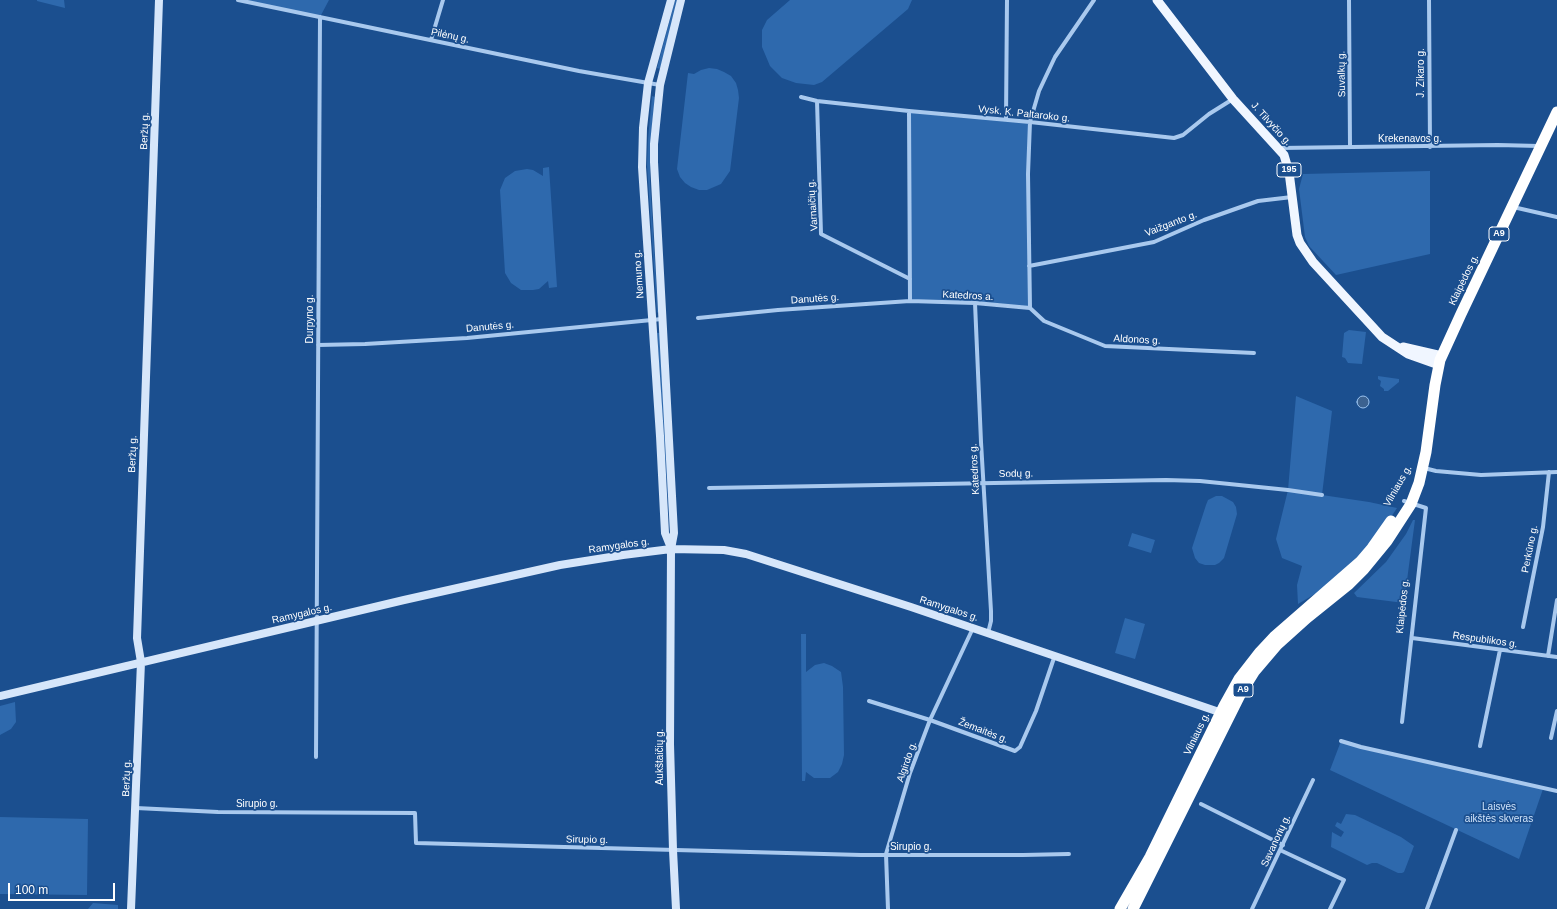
<!DOCTYPE html>
<html>
<head>
<meta charset="utf-8">
<style>
	body { margin:0 }
	#map { position:relative; width:1557px; height:909px; overflow:hidden; background:#1b4f8f; font-family:Helvetica,sans-serif }
	canvas { display:block }
	.scale { position:absolute; left:8px; top:883px; width:107px; height:18px; box-sizing:border-box; border:2px solid #fff; border-top:0; padding-left:5px; font-size:12px; line-height:14px; white-space:nowrap; color:#fff; -webkit-text-stroke:3px #1b4f8f; paint-order:stroke }
</style>
</head>
<body>
<div id="map">
<canvas width="1557" height="909"></canvas>
<div class="scale">100 m</div>
</div>
<script>
const ctx = document.querySelector('canvas').getContext('2d');
ctx.lineJoin = 'round';
function paint(path, color) { ctx.fillStyle = color; ctx.fill(path, 'evenodd'); }
const toPath = rows => new Path2D(rows.map(r => 'M' + r).join(''));
function trace(path, color, width, dash) { ctx.strokeStyle = color; ctx.lineWidth = width; ctx.lineCap = dash ? 'butt' : 'round'; ctx.setLineDash(dash || []); ctx.stroke(path); }
function drawText(font, color, halo, rows, align = 'center') {
  ctx.font = font + ' Helvetica,sans-serif'; ctx.lineWidth = 3.5; ctx.setLineDash([]); ctx.textBaseline = 'middle'; ctx.strokeStyle = halo; ctx.fillStyle = color; for (const [text, x, y, turn = 0] of rows) {
    ctx.save(); ctx.translate(x, y); ctx.rotate((+turn || 0) * Math.PI / 180); ctx.textAlign = isNaN(turn) ? turn : align; if (halo) ctx.strokeText(text, 0, 0); ctx.fillText(text, 0, 0); ctx.restore();
  }
}
const green = toPath([
	[37,0,64,0,65,8,37,1],
	[238,0,329,0,320,17],
	[675,0,678,0,660,69,657,68],
	[790,0,912,0,908,9,822,82,814,85,796,83,782,78,770,66,762,47,762,30,767,20],
	[709,68,717,69,724,72,731,76,736,83,738,90,739,98,730,171,721,184,707,190,699,190,691,187,685,183,680,177,677,169,688,73,694,74,701,70],
	[652,96,655,97,650,151,650,181,658,312,657,313,647,165,648,139],
	[909,111,1030,122,1030,308,975,303,910,301],
	[549,167,557,287,549,288,548,281,539,289,533,290,521,290,511,283,505,273,500,190,505,178,515,171,527,169,533,170,543,176,543,168],
	[1430,171,1430,254,1336,275,1309,246,1305,237,1299,189,1303,174],
	[1349,330,1366,332,1362,364,1348,363,1345,358,1342,357,1344,333],
	[657,333,660,333,673,532,670,533],
	[1378,376,1399,379,1399,382,1388,391,1384,391,1384,389,1380,386,1381,381,1378,379],
	[1296,396,1332,411,1322,495,1369,502,1397,508,1387,523,1364,551,1320,591,1298,604,1297,585,1302,566,1282,558,1276,539,1288,490],
	[1216,496,1222,496,1233,502,1236,507,1237,514,1224,558,1219,563,1215,565,1205,565,1199,563,1195,558,1192,548,1206,505,1208,500],
	[1413,520,1415,520,1404,603,1357,597,1354,593,1386,562,1406,534],
	[1132,533,1155,540,1151,553,1128,546],
	[1125,618,1145,624,1135,659,1115,653],
	[801,634,806,634,806,672,815,665,824,663,832,666,841,672,843,687,844,755,842,764,838,772,830,778,814,778,806,772,805,781,802,781],
	[15,702,16,722,11,729,0,735,0,706],
	[1341,741,1543,789,1519,859,1330,770],
	[1346,814,1355,815,1401,837,1414,846,1404,872,1402,873,1398,873,1377,863,1372,863,1367,865,1331,847,1332,832,1341,837,1344,832,1335,826,1337,822,1341,824],
	[0,817,88,819,87,895,0,894],
	[93,903,118,905,118,909,88,909]
]);
const water = toPath([
	'1357 402a6 6 0 1 1 12 0a6 6 0 1 1-12 0Z'
]);
const street = toPath([
	[238,0,579,71,660,85],
	[1349,0,1350,147],
	[1429,0,1430,147],
	[431,40,443,0],
	[801,97,817,101,909,111,1030,122,1174,138,1183,135,1209,114,1233,99],
	[817,101,821,234,910,279],
	[909,111,910,301],
	[1006,120,1007,0],
	[1280,148,1498,145,1539,146],
	[1513,207,1557,217],
	[1029,266,1154,242,1204,220,1238,208,1258,201,1292,197],
	[975,303,981,442,991,611,991,621,988,633],
	[1030,308,1028,174,1030,122,1039,91,1055,57,1094,0],
	[1030,308,1044,321,1105,346,1254,353],
	[698,318,778,310,910,301,975,303,1030,308],
	[318,345,365,344,467,338,662,319],
	[1424,468,1436,471,1481,475,1557,472],
	[709,488,1166,480,1200,481,1288,490,1322,495],
	[1523,627,1543,527,1549,472],
	[1412,638,1557,657],
	[1548,656,1557,600],
	[869,701,930,720,1015,751,1020,747,1036,711,1055,655],
	[1402,722,1426,508,1404,501],
	[1551,738,1557,711],
	[1341,741,1361,747,1557,791],
	[1480,746,1500,650],
	[316,757,320,17],
	[1201,804,1283,845],
	[136,808,218,812,415,813,416,843,861,855,1023,855,1069,854],
	[1280,850,1344,880,1330,909],
	[888,909,886,854,910,773,930,720,973,628],
	[1252,909,1313,780],
	[1427,909,1456,830]
]);
const secondary = toPath([
	[671,548,665,533,660,436,642,167,643,128,648,83,671,0],
	[0,696,404,600,560,565,623,555,671,549,724,550,746,554,911,607,1225,714],
	[131,909,141,662,137,638,159,0],
	[676,909,673,850,670,744,671,549,674,533,654,162,654,144,660,85,681,0]
]);
const primary = toPath([
	[1157,0,1233,99,1284,155,1289,172,1297,235,1300,243,1313,262,1382,337,1408,354,1439,365],
	[1403,347,1442,356]
]);
const highway = toPath([
	[1120,909,1150,857,1224,706,1239,679,1260,652,1274,637,1360,562,1372,548,1391,521],
	[1133,909,1241,693,1254,672,1277,645,1307,618,1348,585,1364,569,1387,541,1411,504,1419,483,1426,452,1435,385,1440,360,1461,314,1557,112]
]);
const shields = [
	[1289,170,24],
	[1499,234,20],
	[1243,690,20]
];
const shieldNames = [
	["195",1289,170],
	["A9",1499,234],
	["A9",1243,690]
];
const streetNames = [
	["Pilėnų g.",450,36,12],
	["J. Zikaro g.",1421,73,-90],
	["Suvalkų g.",1342,74,-91],
	["Vysk. K. Paltaroko g.",1024,114,6],
	["J. Tilvyčio g.",1271,124,48],
	["Beržų g.",145,131,-88],
	["Krekenavos g.",1410,139],
	["Varnaičių g.",813,205,-94],
	["Vaižganto g.",1171,224,-21],
	["Nemuno g.",639,274,-94],
	["Klaipėdos g.",1464,280,-64],
	["Katedros a.",968,296,3],
	["Danutės g.",815,299,-4],
	["Durpyno g.",310,319,-90],
	["Danutės g.",490,327,-5],
	["Aldonos g.",1137,340,3],
	["Beržų g.",133,454,-88],
	["Katedros g.",975,469,-93],
	["Sodų g.",1016,474,-1],
	["Vilniaus g.",1398,486,-60],
	["Ramygalos g.",619,546,-8],
	["Perkūno g.",1530,549,-79],
	["Klaipėdos g.",1403,606,-84],
	["Ramygalos g.",949,609,18],
	["Ramygalos g.",302,614,-13],
	["Respublikos g.",1485,640,8],
	["Žemaitės g.",983,731,21],
	["Vilniaus g.",1197,734,-64],
	["Aukštaičių g.",660,757,-90],
	["Algirdo g.",907,762,-71],
	["Beržų g.",127,778,-88],
	["Sirupio g.",257,804],
	["Sirupio g.",587,840,1],
	["Savanorių g.",1276,841,-65],
	["Sirupio g.",911,847]
];
const parkNames = [
	["Laisvės",1499,807],
	["aikštės skveras",1499,819]
];
paint(green, '#2e69ad');
paint(water, '#3c6290');
trace(water, '#9cc4f0', 1);
trace(street, '#a9c9ee', 4);
trace(secondary, '#d6e6fa', 8);
trace(primary, '#f0f6ff', 9);
trace(highway, '#fff', 11);
for (const [x, y, w] of shields) { const box = new Path2D(); box.roundRect(x - w / 2, y - 7, w, 14, 3); ctx.fillStyle = '#1b4f8f'; ctx.fill(box); trace(box, '#fff', 1); }
drawText('bold 9px', '#fff', null, shieldNames);
drawText('10px', '#fff', '#1b4f8f', streetNames);
drawText('10px', '#cfe3fa', '#1b4f8f', parkNames);
</script>
</body>
</html>
